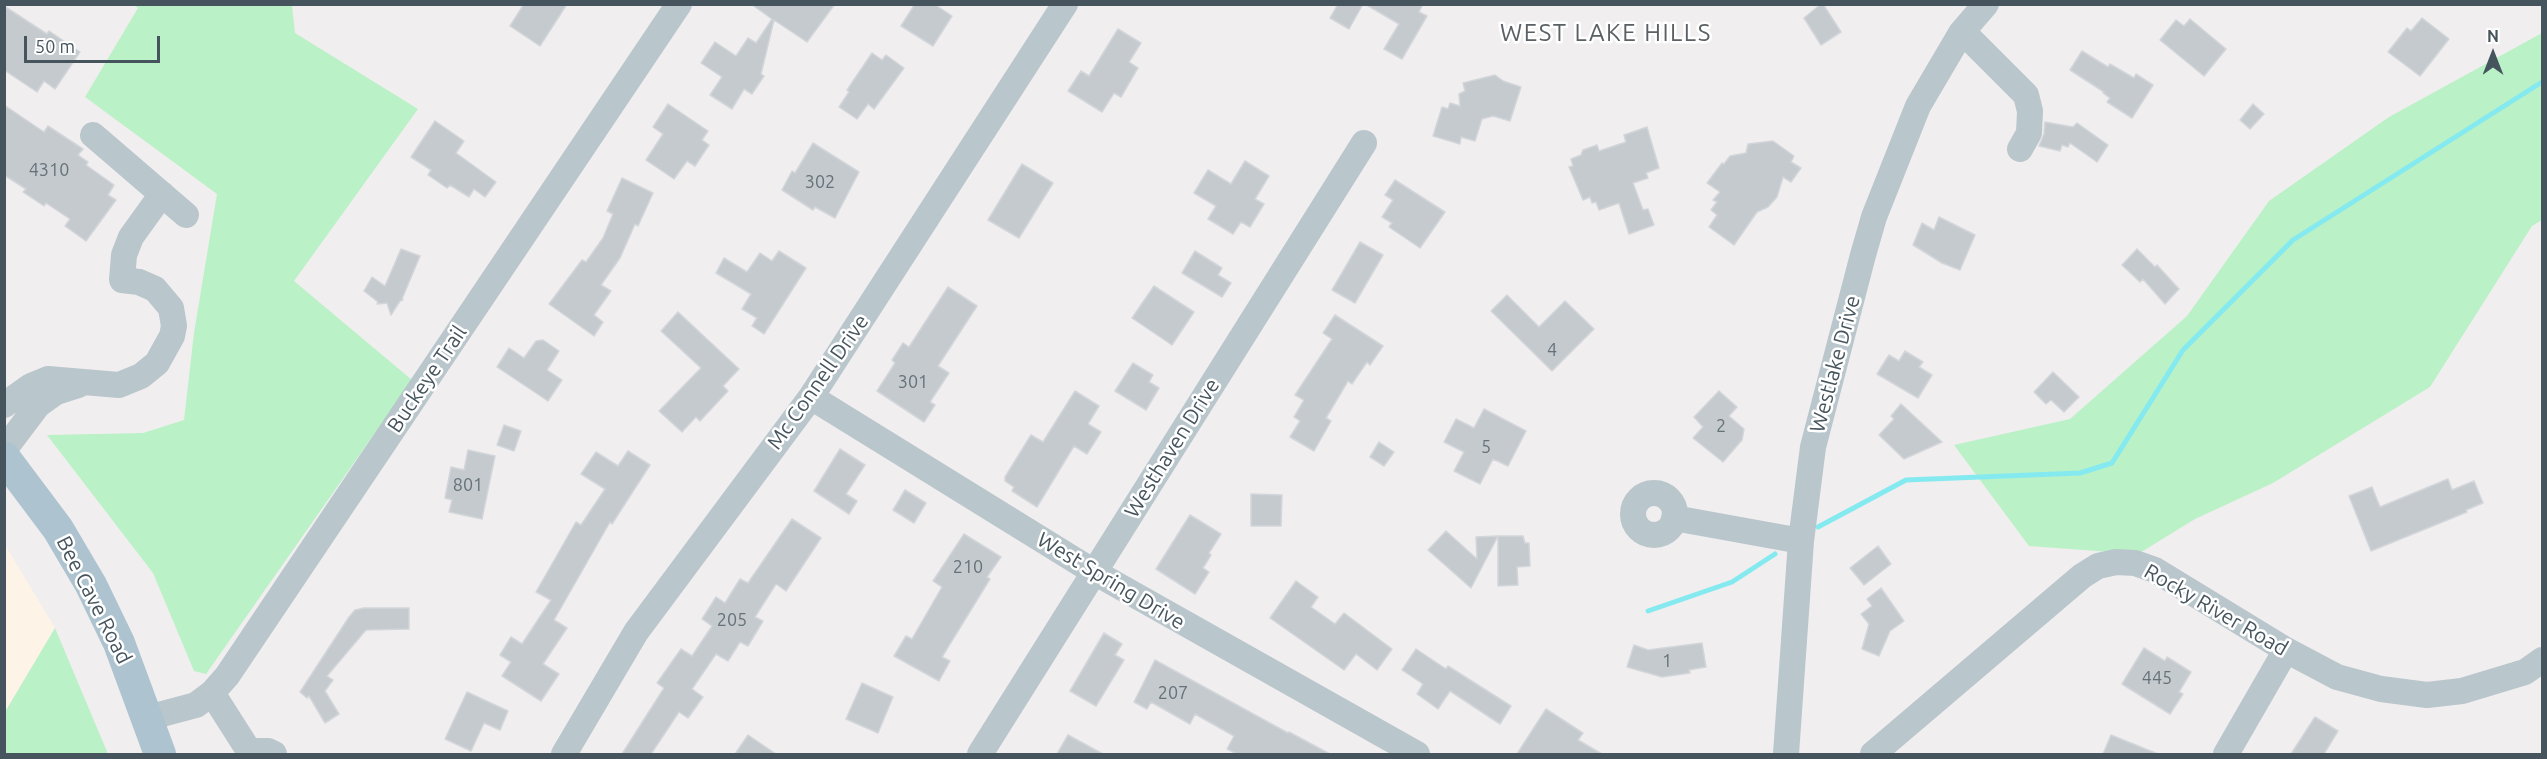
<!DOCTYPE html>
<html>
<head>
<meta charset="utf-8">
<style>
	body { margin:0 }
	#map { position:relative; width:2547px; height:759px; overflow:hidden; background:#f1eeef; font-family:Ubuntu,sans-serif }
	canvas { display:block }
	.frame { position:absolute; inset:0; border:6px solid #46555d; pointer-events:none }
	.north { position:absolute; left:2463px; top:24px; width:60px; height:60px; -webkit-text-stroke:4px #fff; paint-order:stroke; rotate:0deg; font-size:16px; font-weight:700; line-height:24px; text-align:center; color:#46555d }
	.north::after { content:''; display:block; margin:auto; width:21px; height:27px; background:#46555d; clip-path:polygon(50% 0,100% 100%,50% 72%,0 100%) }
	.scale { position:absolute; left:24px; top:36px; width:136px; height:27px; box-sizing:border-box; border:3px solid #46555d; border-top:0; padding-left:8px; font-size:18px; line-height:21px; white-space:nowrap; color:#46555d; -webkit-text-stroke:4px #fff; paint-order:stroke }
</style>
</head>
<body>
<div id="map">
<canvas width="2547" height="759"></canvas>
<div class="frame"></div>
<div class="north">N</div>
<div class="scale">50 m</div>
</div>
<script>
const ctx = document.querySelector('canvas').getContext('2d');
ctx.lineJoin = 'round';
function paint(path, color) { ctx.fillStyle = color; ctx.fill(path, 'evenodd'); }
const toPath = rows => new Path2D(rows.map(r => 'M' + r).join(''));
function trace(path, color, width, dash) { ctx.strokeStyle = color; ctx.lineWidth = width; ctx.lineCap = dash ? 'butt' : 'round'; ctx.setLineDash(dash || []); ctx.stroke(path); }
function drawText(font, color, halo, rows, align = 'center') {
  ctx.font = font + ' Ubuntu,sans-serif'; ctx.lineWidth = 5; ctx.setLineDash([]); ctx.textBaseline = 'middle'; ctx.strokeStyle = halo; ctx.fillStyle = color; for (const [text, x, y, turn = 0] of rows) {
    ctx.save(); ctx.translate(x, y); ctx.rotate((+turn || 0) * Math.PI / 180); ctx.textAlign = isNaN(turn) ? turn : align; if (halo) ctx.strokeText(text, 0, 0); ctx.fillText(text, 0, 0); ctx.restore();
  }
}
const commercial = toPath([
	[5,545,55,628,5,712]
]);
const green = toPath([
	[134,5,292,5,295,33,418,109,294,281,412,380,206,674,194,671,153,573,47,435,143,433,184,420,194,333,217,194,85,97,138,8],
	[2542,33,2542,220,2532,226,2430,387,2273,483,2195,519,2138,554,2029,546,1954,445,2070,419,2187,316,2269,201,2389,117],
	[55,628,108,754,5,754,5,712]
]);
const stream = toPath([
	[1818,527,1906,480,2080,473,2112,463,2183,350,2293,240,2542,82],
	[1648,611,1732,582,1775,554]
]);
const building = toPath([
	[524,4,567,4,540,46,510,26,524,4],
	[751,4,835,4,807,42,774,20,761,74,764,76,752,94,744,89,732,109,710,95,722,77,701,63,715,42,736,56,748,38,756,43,772,19,751,4],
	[915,4,934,4,952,16,933,46,901,26,915,4],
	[1338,4,1363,4,1349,29,1330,18,1338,4],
	[1365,4,1423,4,1419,12,1427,16,1402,59,1384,49,1399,24,1365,4],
	[1821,4,1823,4,1841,32,1821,45,1804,18,1821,4],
	[4,6,47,34,49,31,80,52,55,89,44,81,37,92,4,70,4,6],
	[2422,18,2449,39,2420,76,2388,52,2407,28,2411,31,2422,18],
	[2190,19,2226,49,2204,76,2160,40,2176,20,2184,26,2190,19],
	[1118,29,1141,43,1129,62,1138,68,1121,97,1114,93,1102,112,1068,91,1081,71,1089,76,1118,29],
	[2082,51,2108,67,2110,64,2134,78,2136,74,2153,85,2132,118,2107,102,2110,98,2103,93,2104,92,2070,70,2082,51],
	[872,53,882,60,886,55,904,68,874,109,868,104,857,119,839,107,849,92,847,90,872,53],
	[1495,75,1503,81,1521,87,1510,121,1493,116,1482,119,1475,141,1461,137,1460,144,1433,136,1442,107,1448,109,1450,103,1460,106,1459,94,1465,91,1463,83,1495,75],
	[668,104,708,131,702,140,709,145,695,166,687,161,674,179,646,160,663,134,653,127,668,104],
	[2253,104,2264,114,2250,129,2240,120,2253,104],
	[4,105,44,132,48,126,83,149,78,155,88,162,86,165,114,185,108,195,116,200,86,241,65,226,70,219,46,203,44,206,23,192,26,189,4,175,4,105],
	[435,121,464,141,456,153,496,182,485,197,474,189,469,197,450,185,447,188,428,175,431,170,411,157,435,121],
	[2045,122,2073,127,2077,123,2108,145,2097,162,2070,143,2068,147,2062,145,2060,151,2039,146,2044,134,2045,122],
	[1647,127,1659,168,1646,173,1648,178,1633,183,1643,210,1648,209,1654,225,1629,234,1619,203,1599,210,1596,202,1592,203,1590,197,1583,200,1569,167,1573,166,1571,159,1581,155,1583,150,1597,145,1599,151,1626,142,1624,135,1647,127],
	[1773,141,1794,156,1791,162,1801,168,1791,182,1783,177,1777,197,1768,207,1757,212,1734,245,1709,227,1717,215,1711,210,1717,202,1713,200,1720,192,1707,183,1722,163,1724,164,1730,156,1746,153,1748,144,1773,141],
	[813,143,859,172,835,218,815,207,813,210,782,190,792,171,795,173,813,143],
	[1245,161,1269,176,1255,199,1264,204,1250,227,1241,222,1233,234,1208,219,1216,206,1194,193,1208,170,1231,184,1245,161],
	[1022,164,1053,183,1019,238,988,220,1022,164],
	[622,178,653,193,638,226,635,224,620,258,601,285,611,291,594,315,603,322,594,336,549,304,582,260,586,262,603,238,613,214,607,211,622,178],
	[1395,180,1445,212,1420,248,1389,227,1392,223,1382,217,1393,200,1385,195,1395,180],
	[1939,217,1975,235,1960,270,1942,263,1913,245,1922,223,1934,230,1939,217],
	[1360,242,1383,255,1355,303,1332,290,1360,242],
	[401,249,420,256,402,299,403,300,400,301,391,315,387,303,377,304,378,302,364,291,372,277,385,286,401,249],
	[2137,249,2155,267,2157,265,2179,289,2165,304,2143,279,2140,282,2122,265,2137,249],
	[779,251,806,268,764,334,752,326,757,318,742,309,751,294,716,273,724,258,747,272,760,253,772,261,779,251],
	[1195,251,1222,268,1218,275,1231,283,1222,297,1182,273,1195,251],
	[1154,286,1194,312,1172,345,1132,318,1154,286],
	[948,287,977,306,938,366,949,373,930,402,935,405,924,422,877,391,895,363,892,360,903,343,909,347,948,287],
	[1507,295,1539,327,1565,301,1594,329,1552,371,1491,311,1507,295],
	[678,312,739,369,723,386,728,391,700,421,696,417,682,432,659,411,701,368,661,331,678,312],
	[1335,315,1383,346,1370,365,1367,362,1352,384,1348,381,1326,418,1331,421,1314,451,1290,437,1300,421,1294,417,1304,400,1295,395,1332,339,1323,333,1335,315],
	[543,340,559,351,547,370,562,380,548,401,497,367,509,348,524,358,536,341,543,340],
	[1905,351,1923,362,1919,367,1932,375,1918,398,1877,374,1889,355,1899,361,1905,351],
	[1133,363,1153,375,1149,382,1159,388,1146,410,1115,391,1133,363],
	[2053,372,2079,397,2064,412,2051,400,2046,404,2034,392,2053,372],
	[1075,391,1099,406,1088,424,1101,432,1087,454,1074,446,1037,507,1012,491,1014,487,1005,481,1005,477,1031,435,1043,442,1075,391],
	[1719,391,1737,407,1729,416,1744,429,1742,440,1723,462,1693,438,1703,427,1694,417,1719,391],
	[1901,404,1942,442,1904,459,1879,435,1894,419,1891,416,1901,404],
	[1484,409,1526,431,1508,466,1493,459,1480,484,1454,471,1464,452,1444,442,1456,419,1474,428,1484,409],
	[504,425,521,431,514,451,497,445,504,425],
	[1379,442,1394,452,1384,466,1370,457,1379,442],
	[840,449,865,465,846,494,857,501,849,514,814,491,840,449],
	[468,450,495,456,482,519,449,512,452,500,445,498,451,467,464,470,468,450],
	[628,451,650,465,612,524,610,522,554,620,567,628,543,664,559,674,541,701,502,676,511,662,500,655,511,637,522,644,551,600,536,592,576,522,581,525,605,489,581,474,596,452,618,466,628,451],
	[2448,479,2452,490,2474,481,2483,503,2466,510,2467,512,2371,551,2349,496,2372,487,2380,507,2448,479],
	[905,490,926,503,914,523,893,510,905,490],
	[1251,494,1282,495,1281,526,1251,526,1251,494],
	[1190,515,1221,534,1209,553,1211,555,1203,568,1209,572,1195,594,1156,569,1190,515],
	[792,519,821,538,786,591,776,584,755,617,763,621,748,646,740,642,728,661,716,654,692,689,703,697,688,718,679,712,651,754,622,754,664,688,657,683,681,649,692,656,712,626,702,619,716,597,725,603,740,579,748,583,792,519],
	[1446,531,1477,559,1476,537,1498,536,1471,588,1428,550,1446,531],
	[964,534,1001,557,987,577,990,579,942,657,950,661,939,681,894,656,906,636,912,639,942,587,933,581,964,534],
	[1498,536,1523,536,1525,543,1529,543,1530,566,1517,567,1518,585,1498,586,1498,536],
	[1878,546,1891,564,1864,585,1850,568,1878,546],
	[1296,581,1318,597,1311,607,1335,624,1344,613,1392,649,1377,670,1356,654,1344,670,1270,618,1296,581],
	[1881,588,1904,621,1890,631,1879,656,1862,649,1869,624,1861,614,1872,606,1867,599,1881,588],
	[364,608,409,608,409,629,366,630,327,676,333,680,325,691,339,714,325,723,309,696,307,698,300,692,349,617,355,610,364,608],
	[1104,633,1122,644,1115,655,1124,660,1096,706,1070,691,1104,633],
	[1702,643,1706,667,1689,670,1690,673,1662,677,1627,667,1634,645,1648,650,1702,643],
	[2144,648,2165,661,2167,657,2191,672,2179,692,2183,694,2170,714,2122,684,2144,648],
	[1416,649,1446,669,1448,666,1511,706,1500,724,1450,691,1438,709,1417,694,1423,684,1402,670,1416,649],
	[1155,660,1288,733,1289,732,1330,754,1237,754,1227,749,1234,736,1195,714,1190,724,1151,702,1147,709,1134,702,1155,660],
	[862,683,893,697,878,733,846,719,862,683],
	[467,692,508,711,500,730,484,723,471,751,445,739,467,692],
	[1546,709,1583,733,1578,740,1602,754,1517,754,1546,709],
	[2315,717,2338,731,2324,754,2291,754,2315,717],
	[748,735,776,754,735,754,748,735],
	[1068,735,1103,754,1057,754,1068,735],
	[2111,735,2158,754,2103,754,2111,735]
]);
const minor = toPath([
	[1963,32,2026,95,2030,111,2029,133,2020,149],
	[93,135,186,215],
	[811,397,1094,572,1417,754],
	[4,405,31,386,48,379,119,385,141,376,157,363,172,336,174,326,171,308,155,289,139,282,122,280,124,255,131,237,162,194],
	[4,450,38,405,56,392,78,385],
	'1633 514a21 21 0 1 1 42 0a21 21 0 1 1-42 0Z',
	[1674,518,1801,541],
	[212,693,249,751,268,751,274,754],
	[147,718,196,705,212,693,227,676,679,4],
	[564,754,636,632,811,397,1065,4],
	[980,754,1364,143],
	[1786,754,1801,541,1813,447,1863,255,1874,217,1918,106,1961,33,1986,4],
	[1873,754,2082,576,2098,566,2116,562,2135,563,2155,570,2286,650,2337,677,2381,689,2427,695,2462,691,2525,672,2542,660],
	[2226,754,2286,650]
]);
const major = toPath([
	[4,457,58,529,91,585,119,643,160,754]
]);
const numberNames = [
	["4310",49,170],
	["302",820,182],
	["4",1552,350],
	["301",913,382],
	["2",1721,426],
	["5",1486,447],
	["801",468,485],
	["210",968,567],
	["205",732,620],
	["1",1667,661],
	["445",2157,678],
	["207",1173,693]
];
const streetNames = [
	["Westlake Drive",1835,364,-75],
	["Buckeye Trail",427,379,-56],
	["Mc Connell Drive",818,382,-55],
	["Westhaven Drive",1172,448,-58],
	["West Spring Drive",1111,581,31],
	["Bee Cave Road",94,600,63],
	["Rocky River Road",2216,610,30]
];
const quarterNames = [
	["WEST LAKE HILLS",1606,33]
];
paint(commercial, '#fdf3e7');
paint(green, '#baf1c7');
trace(stream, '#85eaf0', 5);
paint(building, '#c5cace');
trace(building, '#d2d6da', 1.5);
trace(minor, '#b9c6cc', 26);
trace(major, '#adc3cf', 32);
drawText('18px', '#667279', null, numberNames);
drawText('21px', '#46555d', '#fff', streetNames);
ctx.letterSpacing = '1.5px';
drawText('24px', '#5b6064', '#fff', quarterNames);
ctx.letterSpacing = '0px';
</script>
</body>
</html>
